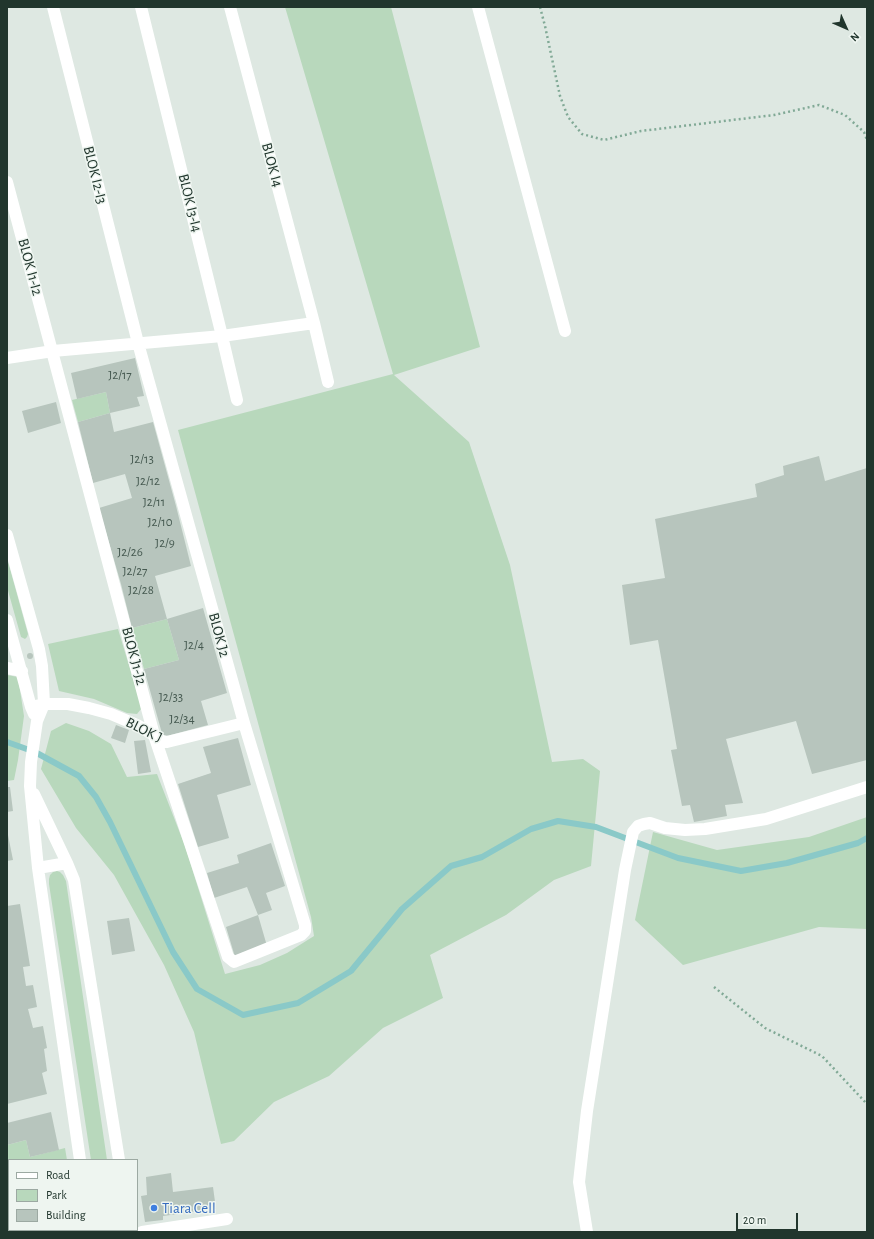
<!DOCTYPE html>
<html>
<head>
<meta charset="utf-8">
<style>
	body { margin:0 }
	#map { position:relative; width:874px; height:1239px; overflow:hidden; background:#dee8e2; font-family:"Alegreya Sans",sans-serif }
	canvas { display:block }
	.frame { position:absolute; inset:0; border:8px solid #21362d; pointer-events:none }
	.legend { position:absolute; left:8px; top:1159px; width:130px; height:72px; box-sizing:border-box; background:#eef5f0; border:1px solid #9ca9a2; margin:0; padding:5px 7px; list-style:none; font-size:12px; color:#21362d }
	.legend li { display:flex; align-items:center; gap:8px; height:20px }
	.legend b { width:20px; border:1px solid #9ca9a2 }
	.north { position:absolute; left:826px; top:8px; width:40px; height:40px; -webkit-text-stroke:3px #eef5f0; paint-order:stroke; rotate:135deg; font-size:11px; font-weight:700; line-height:16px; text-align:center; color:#21362d }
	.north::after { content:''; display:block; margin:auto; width:14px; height:18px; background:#21362d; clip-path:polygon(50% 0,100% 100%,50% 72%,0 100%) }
	.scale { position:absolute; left:736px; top:1213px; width:62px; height:18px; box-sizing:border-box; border:2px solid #21362d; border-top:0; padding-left:5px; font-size:12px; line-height:14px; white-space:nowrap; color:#21362d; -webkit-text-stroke:3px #eef5f0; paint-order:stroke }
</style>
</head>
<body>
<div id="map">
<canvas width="874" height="1239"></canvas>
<div class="frame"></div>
<ul class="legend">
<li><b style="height:5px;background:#fff"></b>Road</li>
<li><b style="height:11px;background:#b8d8bc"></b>Park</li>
<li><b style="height:11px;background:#b7c5bd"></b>Building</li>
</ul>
<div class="north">N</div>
<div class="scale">20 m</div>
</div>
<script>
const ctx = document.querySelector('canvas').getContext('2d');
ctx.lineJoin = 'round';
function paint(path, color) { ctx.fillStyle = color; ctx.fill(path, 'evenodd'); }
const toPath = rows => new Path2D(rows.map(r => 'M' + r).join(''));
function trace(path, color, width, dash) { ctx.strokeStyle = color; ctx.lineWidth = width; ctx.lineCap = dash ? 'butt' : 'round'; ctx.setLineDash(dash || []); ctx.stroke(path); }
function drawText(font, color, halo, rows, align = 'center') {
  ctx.font = font + ' "Alegreya Sans",sans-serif'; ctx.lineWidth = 3; ctx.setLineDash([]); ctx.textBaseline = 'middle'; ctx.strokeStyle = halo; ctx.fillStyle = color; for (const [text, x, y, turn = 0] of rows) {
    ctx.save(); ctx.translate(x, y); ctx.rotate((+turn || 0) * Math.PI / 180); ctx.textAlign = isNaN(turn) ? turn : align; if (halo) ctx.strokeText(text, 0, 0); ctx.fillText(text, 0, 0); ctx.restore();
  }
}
const built = toPath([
	[7,1172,9,1190,9,1230,14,1230,14,1232,7,1232]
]);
const green = toPath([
	[285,7,391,7,480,347,394,375,469,442,510,565,552,762,583,759,600,771,591,866,554,880,506,915,430,955,443,998,383,1028,329,1076,274,1102,234,1141,221,1144,194,1032,164,965,114,875,76,828,41,769,51,731,66,723,89,731,111,744,127,777,157,774,185,846,225,974,260,965,287,953,314,936,311,917,178,430,393,374],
	[106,392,110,413,78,422,72,400],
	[7,558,28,634,27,637,25,639,21,637,7,587],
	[167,619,179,660,144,669,132,628],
	[118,629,140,702,141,709,137,714,127,713,94,699,59,691,48,644],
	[7,675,18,677,24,716,18,760,14,780,7,781],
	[867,817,867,929,819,927,683,965,635,920,653,832,717,850,809,837],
	[57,871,60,872,63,875,66,881,107,1160,91,1160,49,884,49,879,50,875,53,872],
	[26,1140,30,1157,65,1148,67,1160,9,1160,9,1190,7,1172,7,1145]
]);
const stream = toPath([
	[7,742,35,752,79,776,96,797,110,822,173,952,197,989,243,1015,298,1003,351,971,402,909,451,866,482,857,531,829,558,821,596,827,678,858,741,871,787,863,858,843,867,838]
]);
const building = toPath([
	[135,358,144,396,137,397,140,406,110,413,106,392,77,399,71,373],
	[56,402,61,423,28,433,22,411],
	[110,413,114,432,153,422,176,506,191,566,155,576,167,619,132,628,121,584,99,508,132,498,125,474,93,483,78,422],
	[819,456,825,481,867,468,867,760,812,774,796,721,726,739,743,803,725,805,727,816,694,822,690,805,682,806,671,750,677,749,658,640,630,645,622,585,665,578,655,519,757,497,755,484,784,475,783,466],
	[203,608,227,693,201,701,208,725,163,737,144,669,179,660,167,619],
	'27 656a3 3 0 1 1 6 0a3 3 0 1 1-6 0Z',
	[116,725,129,730,125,743,111,738],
	[238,738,251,785,217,795,229,838,198,847,178,784,211,773,203,747],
	[145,740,151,772,138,774,134,741],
	[7,787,10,787,13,811,7,812],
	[7,830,13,860,7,861],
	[271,843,285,886,266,893,272,910,258,915,247,887,214,898,207,873,239,863,237,855],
	[20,904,30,966,23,967,26,986,33,985,37,1007,28,1009,33,1028,43,1026,47,1048,44,1049,47,1071,42,1073,47,1094,7,1104,7,906],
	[258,915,267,946,235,957,226,927],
	[129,918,135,951,112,955,107,921],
	[51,1112,59,1150,30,1157,26,1140,7,1145,7,1123],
	[171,1173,173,1192,213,1187,216,1209,163,1216,163,1220,145,1222,141,1196,147,1195,146,1177],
	[27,1230,74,1230,74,1232,21,1232]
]);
const path = toPath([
	[540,7,545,26,560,96,568,117,582,134,604,140,641,131,774,115,819,105,845,115,864,132,867,140],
	[714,987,765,1028,822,1056,867,1104]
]);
const minor = toPath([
	[141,7,222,336,237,400],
	[230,7,314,323,328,382],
	[478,7,565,331],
	[7,182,154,735,228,957,234,962,301,935,305,931,305,925,244,723,138,343,53,7],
	[7,358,53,351,222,336,314,323],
	[7,535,39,649,42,666,44,704,37,721,31,762,30,786,38,868,80,1160],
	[7,620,31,707,34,714],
	[7,668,22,671],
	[31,707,44,704,68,704,89,708,111,714,137,725,154,735,162,741,167,742,244,723],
	[34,794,67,863,74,880,119,1160],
	[38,868,67,863],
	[90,1230,90,1232],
	[130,1230,130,1232],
	[142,1232,227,1219],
	[587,1232,579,1182,587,1111,625,870,633,832,638,826,644,824,650,823,665,828,685,830,705,829,766,819,867,787]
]);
const markers = [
	[154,1208,4,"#3f7fe0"]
];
const numberNames = [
	["J2/17",120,375],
	["J2/13",142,459],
	["J2/12",148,481],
	["J2/11",154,502],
	["J2/10",160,522],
	["J2/9",165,543],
	["J2/26",130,552],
	["J2/27",135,571],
	["J2/28",141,590],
	["J2/4",194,645],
	["J2/33",171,697],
	["J2/34",182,719]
];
const streetNames = [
	["BLOK I4",272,165,75],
	["BLOK I2-I3",95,175,76],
	["BLOK I3-I4",190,203,76],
	["BLOK I1-I2",30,267,75],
	["BLOK J2",219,635,75],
	["BLOK J1-J2",134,656,75],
	["BLOK J",144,730,26]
];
const shopNames = [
	["Tiara Cell",162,1208]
];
paint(built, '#ccd8d1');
paint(green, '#b8d8bc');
trace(stream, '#8ac9c8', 6);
paint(building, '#b7c5bd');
trace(path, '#81a996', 2.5, [2, 3]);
trace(minor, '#fff', 12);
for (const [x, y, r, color] of markers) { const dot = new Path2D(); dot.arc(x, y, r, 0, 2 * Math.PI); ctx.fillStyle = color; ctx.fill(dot); trace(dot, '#eef5f0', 1.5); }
drawText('13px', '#465a51', null, numberNames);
drawText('15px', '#21362d', '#eef5f0', streetNames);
drawText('15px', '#366cbe', '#eef5f0', shopNames, 'left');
</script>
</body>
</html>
